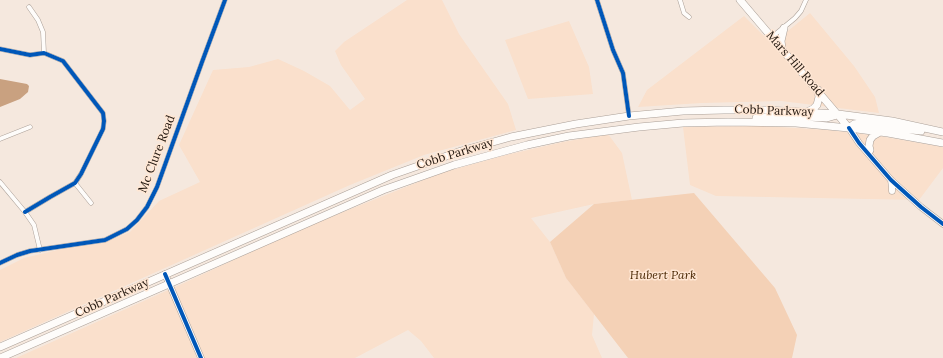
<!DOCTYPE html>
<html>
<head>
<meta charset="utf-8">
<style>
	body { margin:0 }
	canvas { display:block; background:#f5e8de }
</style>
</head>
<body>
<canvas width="943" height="358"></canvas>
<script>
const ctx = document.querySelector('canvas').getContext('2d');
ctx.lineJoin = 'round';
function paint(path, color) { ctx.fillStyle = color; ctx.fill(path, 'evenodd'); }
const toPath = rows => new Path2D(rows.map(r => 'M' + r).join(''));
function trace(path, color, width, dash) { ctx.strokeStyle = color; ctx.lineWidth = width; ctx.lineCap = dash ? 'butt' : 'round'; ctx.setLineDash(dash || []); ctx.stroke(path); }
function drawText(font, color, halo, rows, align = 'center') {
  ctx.font = font + ' Lora,serif'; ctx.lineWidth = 3; ctx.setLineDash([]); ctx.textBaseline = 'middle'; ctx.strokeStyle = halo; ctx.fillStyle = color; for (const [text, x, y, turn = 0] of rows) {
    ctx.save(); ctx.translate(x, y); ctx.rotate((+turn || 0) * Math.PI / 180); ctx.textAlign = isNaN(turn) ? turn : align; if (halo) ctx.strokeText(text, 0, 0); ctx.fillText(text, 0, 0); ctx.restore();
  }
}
const built = toPath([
	[407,0,442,0,459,34,508,104,516,130,424,155,350,185,0,342,0,270,24,258,66,248,103,243,130,232,159,201,200,182,179,145,213,70,249,67,278,59,304,71,330,86,350,110,365,99,341,65,335,51,344,42],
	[810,13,854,66,875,97,879,113,781,101,702,103,638,107,647,90,744,16,772,44],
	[569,21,589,67,593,94,528,99,505,40],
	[763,126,828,130,879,136,943,147,943,168,919,200,716,196,690,185,683,127],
	[608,134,622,153,632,200,594,204,531,218,550,242,566,278,594,314,592,335,602,358,434,358,421,341,408,330,355,358,16,358,184,283,298,230,441,173,506,155,563,142]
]);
const green = toPath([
	[694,193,775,288,797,335,792,358,628,358,566,278,550,242,594,204]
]);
const water = toPath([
	[0,79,27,84,29,86,28,92,20,99,0,107]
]);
const street = toPath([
	[597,0,613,50,623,73,629,116],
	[680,0,684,13,689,17],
	[29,7,38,20,43,32,44,53],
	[772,37,795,18,801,11,806,0],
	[0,49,30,55,44,53,63,61,103,113,104,121,103,129,81,174,75,183,50,197,25,212],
	[0,139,30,127],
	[0,182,25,212,34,225,40,250],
	[75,183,91,203],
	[0,263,17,255,30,251,105,240,127,229,137,220,147,207,157,187,202,62,225,0]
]);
const secondary = toPath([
	[849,128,859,143,891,180,921,207,943,224],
	[891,180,892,187,892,191],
	[165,274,201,358]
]);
const primary = toPath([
	[740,0,849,128],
	[782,48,781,41,784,28],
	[807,112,813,109,817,105,819,97,818,90],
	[756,118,783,116,827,118,837,115],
	[849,128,854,124,860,123,903,129,921,131],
	[870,150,869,146,870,140,873,136,880,132],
	[0,347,392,175,461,151,511,137,576,124,629,116,683,111,724,110,765,110,838,114,892,121,943,132],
	[0,358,383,190,454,165,527,145,569,136,639,127,683,123,728,122,796,123,849,128,888,133,943,143]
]);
const cycleway = toPath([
	[597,0,613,50,623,73,629,116],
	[0,49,30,55,44,53,63,61,103,113,104,121,103,129,81,174,75,183,50,197,25,212],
	[849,128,859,143,891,180,921,207,943,224],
	[0,263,17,255,30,251,105,240,127,229,137,220,147,207,157,187,202,62,225,0],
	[165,274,201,358]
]);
const streetNames = [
	["Mars Hill Road",795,64,49],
	["Cobb Parkway",774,111,2],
	["Mc Clure Road",157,154,-69],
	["Cobb Parkway",455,154,-17],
	["Cobb Parkway",112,298,-24]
];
const parkNames = [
	["Hubert Park",663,276]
];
paint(built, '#fae0cc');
paint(green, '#f4d1b6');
paint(water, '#c9a180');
trace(street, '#aba098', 5);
trace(secondary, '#aba098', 7);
trace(primary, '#aba098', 8);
trace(street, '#fefcfa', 4);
trace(secondary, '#fefcfa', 6);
trace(primary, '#fefcfa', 7);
trace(cycleway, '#0057b8', 4);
drawText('12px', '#21160e', '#ffe7d4', streetNames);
drawText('italic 12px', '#4d2a06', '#ffe7d4', parkNames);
</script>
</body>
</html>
